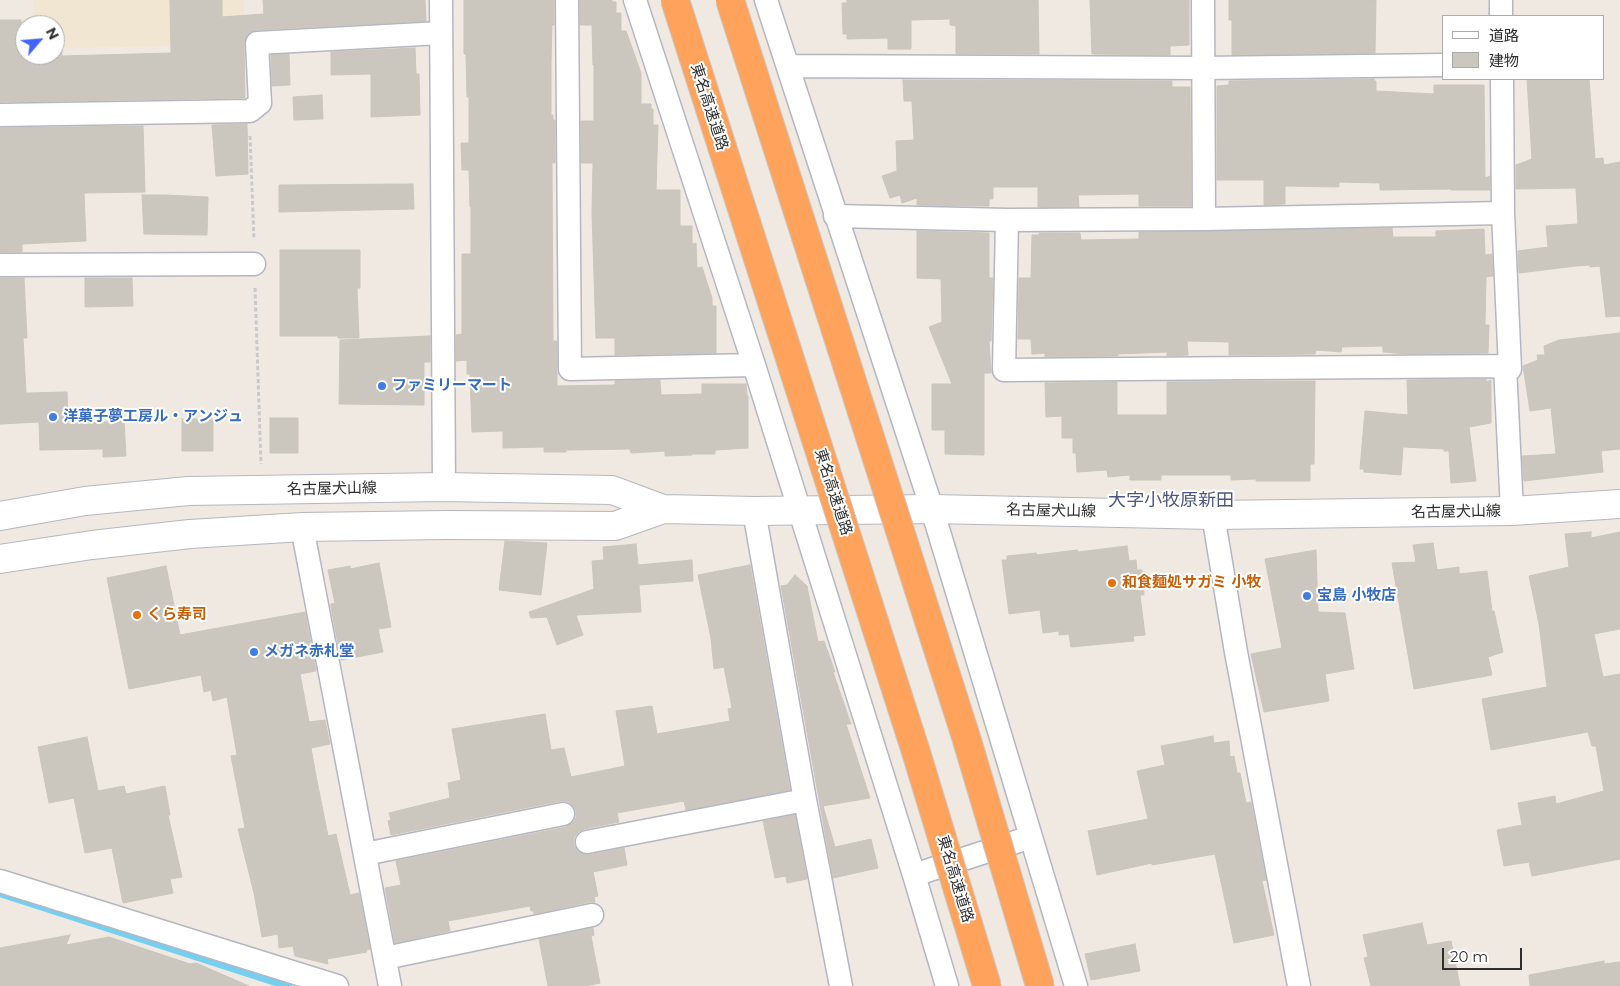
<!DOCTYPE html>
<html>
<head>
<meta charset="utf-8">
<style>
	body { margin:0 }
	#map { position:relative; width:1620px; height:986px; overflow:hidden; background:#efe9e1; font-family:Montserrat,"Noto Sans JP",sans-serif }
	canvas { display:block }
	.legend { position:absolute; left:1442px; top:15px; width:162px; height:65px; box-sizing:border-box; background:#fff; border:1px solid #ababab; margin:0; padding:6px 9px; list-style:none; font-size:15px; color:#2e2e2e }
	.legend li { display:flex; align-items:center; gap:10px; height:25px }
	.legend b { width:25px; border:1px solid #ababab }
	.north { position:absolute; left:15px; top:15px; width:50px; height:50px; box-sizing:border-box; background:#fff; border:1px solid #ababab; border-radius:50%; rotate:63deg; font-size:14px; font-weight:700; line-height:20px; text-align:center; color:#2e2e2e }
	.north::after { content:''; display:block; margin:auto; width:18px; height:22px; background:#4264fb; clip-path:polygon(50% 0,100% 100%,50% 72%,0 100%) }
	.scale { position:absolute; left:1442px; top:948px; width:80px; height:22px; box-sizing:border-box; border:2px solid #2e2e2e; border-top:0; padding-left:6px; font-size:15px; line-height:18px; white-space:nowrap; color:#2e2e2e; -webkit-text-stroke:4px #fff; paint-order:stroke }
</style>
</head>
<body>
<div id="map">
<canvas width="1620" height="986"></canvas>
<ul class="legend">
<li><b style="height:6px;background:#fff"></b>道路</li>
<li><b style="height:14px;background:#cbc7bf"></b>建物</li>
</ul>
<div class="north">N</div>
<div class="scale">20 m</div>
</div>
<script>
const ctx = document.querySelector('canvas').getContext('2d');
ctx.lineJoin = 'round';
function paint(path, color) { ctx.fillStyle = color; ctx.fill(path, 'evenodd'); }
const toPath = rows => new Path2D(rows.map(r => 'M' + r).join(''));
function trace(path, color, width, dash) { ctx.strokeStyle = color; ctx.lineWidth = width; ctx.lineCap = dash ? 'butt' : 'round'; ctx.setLineDash(dash || []); ctx.stroke(path); }
function drawText(font, color, halo, rows, align = 'center') {
  ctx.font = font + ' Montserrat,"Noto Sans JP",sans-serif'; ctx.lineWidth = 4; ctx.setLineDash([]); ctx.textBaseline = 'middle'; ctx.strokeStyle = halo; ctx.fillStyle = color; for (const [text, x, y, turn = 0] of rows) {
    ctx.save(); ctx.translate(x, y); ctx.rotate((+turn || 0) * Math.PI / 180); ctx.textAlign = isNaN(turn) ? turn : align; if (halo) ctx.strokeText(text, 0, 0); ctx.fillText(text, 0, 0); ctx.restore();
  }
}
const education = toPath([
	[33,0,244,0,244,45,55,48,55,25,33,25]
]);
const stream = toPath([
	[0,893,288,986]
]);
const building = toPath([
	[170,0,222,0,222,17,264,14,263,0,425,0,426,21,256,30,250,32,246,37,244,44,245,98,0,102,0,20,21,20,21,28,25,28,25,55,55,55,55,27,61,27,62,56,171,53,170,0],
	[464,0,554,0,554,25,552,25,551,62,551,115,553,115,553,120,555,120,555,163,552,163,553,341,557,341,557,386,615,385,615,381,660,380,661,395,702,394,702,384,746,384,747,396,748,396,748,448,715,450,715,454,692,454,692,455,665,456,665,451,631,453,630,449,566,450,566,452,544,452,544,447,503,448,503,431,472,432,470,374,467,374,467,360,456,361,456,335,462,334,462,254,471,254,471,207,470,207,469,170,462,170,461,143,469,143,469,97,467,97,466,54,464,54,464,0],
	[580,0,612,0,612,2,616,2,616,13,621,13,621,31,626,31,641,73,641,104,651,104,651,109,653,109,653,125,658,125,656,190,680,190,680,226,692,226,692,244,696,243,697,268,702,267,712,298,712,306,716,306,716,353,615,355,615,338,596,338,592,214,593,163,581,163,581,121,594,121,594,65,593,65,592,25,580,25,580,0],
	[847,0,1038,0,1039,54,956,54,956,26,950,25,950,19,911,20,911,49,888,49,888,38,847,39,847,34,843,34,842,3,847,3,847,0],
	[1090,0,1189,0,1189,45,1170,46,1170,55,1092,54,1090,0],
	[1229,0,1376,0,1375,53,1232,55,1232,20,1229,20,1229,0],
	[415,48,416,74,419,74,420,115,371,117,371,74,331,75,331,52,415,48],
	[289,54,290,85,272,86,271,55,289,54],
	[1374,79,1374,81,1376,81,1376,91,1434,94,1434,85,1484,85,1485,178,1490,176,1490,190,1451,190,1451,189,1380,190,1380,183,1339,182,1339,187,1285,186,1285,204,1264,205,1264,180,1217,180,1217,86,1229,85,1229,81,1374,79],
	[1527,79,1589,79,1595,159,1603,158,1604,165,1620,162,1620,316,1606,317,1600,266,1590,267,1590,265,1576,266,1519,273,1518,251,1548,247,1546,226,1578,224,1576,188,1516,189,1516,165,1532,159,1527,79],
	[903,80,1172,81,1172,87,1190,87,1191,206,1139,206,1139,194,1078,195,1079,207,1038,207,1038,187,993,187,993,199,989,199,989,206,917,205,917,198,902,203,900,195,890,198,882,176,897,171,896,141,914,140,912,101,904,101,903,80],
	[322,95,323,119,294,120,293,97,322,95],
	[247,124,248,174,216,176,212,125,247,124],
	[143,126,145,192,84,193,86,241,22,244,22,252,0,252,0,128,143,126],
	[413,184,414,209,279,212,279,185,413,184],
	[142,195,165,195,208,197,207,235,144,234,142,195],
	[1392,228,1393,237,1436,237,1436,231,1484,229,1485,255,1492,254,1493,276,1486,277,1485,325,1489,325,1488,353,1407,354,1383,352,1383,346,1342,347,1341,352,1316,350,1315,354,1229,355,1229,342,1187,341,1188,355,1167,356,1167,352,1118,354,1118,356,1045,357,1045,353,1032,354,1031,339,1018,339,1019,278,1031,278,1032,235,1039,235,1039,233,1080,233,1081,240,1139,239,1139,232,1392,228],
	[917,231,989,233,989,278,993,278,991,341,989,341,991,373,984,373,984,455,945,454,945,430,932,430,932,384,952,384,929,327,942,322,941,279,917,278,917,231],
	[280,250,360,250,360,288,357,288,359,338,338,338,338,336,280,336,280,250],
	[0,278,24,278,27,338,23,338,26,393,67,392,68,424,124,421,126,456,103,457,103,449,40,450,39,422,0,424,0,278],
	[85,278,132,278,133,306,85,307,85,278],
	[1620,333,1620,449,1601,451,1603,472,1524,481,1522,456,1556,454,1551,408,1530,411,1523,366,1538,360,1537,355,1545,355,1544,346,1559,340,1620,333],
	[430,336,430,362,424,362,424,405,339,404,340,340,430,336],
	[1486,379,1486,382,1491,380,1491,423,1469,427,1476,481,1451,483,1449,451,1444,451,1444,449,1403,447,1401,475,1364,472,1364,469,1360,469,1365,411,1408,415,1407,380,1486,379],
	[1315,381,1314,464,1310,464,1310,481,1256,481,1256,479,1231,480,1231,475,1161,475,1161,480,1130,480,1130,475,1108,477,1107,470,1077,472,1076,453,1073,453,1073,438,1062,438,1062,416,1046,417,1045,383,1117,382,1117,415,1167,415,1167,382,1315,381],
	[270,418,298,418,298,453,270,453,270,418],
	[182,419,213,419,213,451,182,451,182,419],
	[1591,532,1591,538,1620,532,1620,629,1594,634,1603,677,1620,674,1620,859,1532,876,1529,862,1504,866,1497,830,1522,825,1518,803,1555,796,1556,804,1604,791,1596,746,1592,746,1588,732,1491,750,1482,699,1547,687,1539,624,1529,576,1569,567,1565,534,1591,532],
	[505,541,547,543,541,595,499,590,505,541],
	[1433,543,1437,570,1459,567,1459,574,1487,571,1492,611,1494,611,1503,652,1488,657,1492,675,1414,689,1392,563,1416,562,1413,545,1433,543],
	[636,544,638,565,692,560,693,581,639,585,641,612,576,615,583,635,557,645,547,617,531,618,529,612,594,589,592,561,604,560,603,547,636,544],
	[1127,546,1129,561,1136,560,1137,570,1142,570,1144,595,1140,595,1145,635,1133,636,1134,641,1071,647,1069,634,1059,635,1059,631,1043,633,1040,610,1009,614,1002,560,1007,560,1007,556,1036,553,1037,555,1077,550,1078,552,1127,546],
	[1316,550,1318,612,1345,613,1354,669,1325,674,1329,701,1264,712,1251,654,1282,648,1265,559,1316,550],
	[379,563,391,627,378,629,383,652,341,660,331,607,331,604,335,603,328,570,350,566,350,569,379,563],
	[750,565,790,790,686,810,684,801,617,813,619,822,584,829,578,832,574,838,574,845,577,850,583,854,589,855,624,848,627,865,593,872,598,896,594,897,595,902,589,902,534,914,534,911,531,911,530,906,448,921,450,931,395,943,385,888,401,885,396,861,566,827,572,823,576,818,576,811,572,805,567,801,560,801,391,835,388,821,391,820,389,813,450,798,448,783,461,780,452,729,545,714,551,750,564,748,571,777,625,766,616,711,652,706,657,734,730,721,728,709,732,708,724,667,714,669,711,638,698,575,750,565],
	[166,566,180,635,305,612,316,671,300,674,309,722,325,720,330,744,311,748,316,776,328,836,336,834,350,895,359,893,370,949,366,950,367,952,327,959,328,964,295,956,293,946,279,948,278,934,262,937,254,893,238,829,245,828,231,756,237,755,227,697,213,701,211,690,204,692,201,675,129,689,107,578,166,566],
	[795,575,807,586,818,642,824,641,835,672,833,672,851,724,846,724,870,798,823,806,835,847,871,839,878,868,833,878,781,586,787,585,795,575],
	[1213,736,1214,743,1229,741,1230,757,1234,756,1237,773,1240,773,1246,803,1251,802,1266,880,1262,881,1274,935,1234,943,1215,854,1152,865,1152,863,1097,875,1088,831,1148,819,1137,771,1165,765,1161,746,1213,736],
	[87,737,98,791,124,786,126,794,165,786,170,815,168,815,182,877,170,879,173,893,123,903,112,848,85,853,74,798,49,803,38,747,87,737],
	[795,815,807,879,787,883,786,876,775,878,763,821,795,815],
	[1422,923,1427,945,1451,941,1460,986,1371,986,1364,958,1368,957,1363,935,1422,923],
	[593,928,594,935,591,936,600,983,585,986,548,986,539,939,593,928],
	[70,935,66,945,109,937,190,964,196,963,249,986,0,986,0,948,70,935],
	[1135,944,1140,971,1091,980,1085,954,1135,944],
	[1604,961,1604,964,1620,962,1620,986,1530,986,1529,975,1604,961]
]);
const path = toPath([
	[250,136,254,240],
	[255,288,261,464]
]);
const minor = toPath([
	[441,0,444,487],
	[567,0,570,369,754,365],
	[635,0,754,365,914,875,947,986],
	[766,0,932,509,1076,986],
	[1203,0,1204,219],
	[1501,0,1501,16],
	[788,66,1203,68,1444,65],
	[1502,79,1503,213,1510,369,1505,366,1512,511],
	[0,115,250,111,260,103,257,43,441,33],
	[835,216,1007,220,1204,219,1503,213],
	[1007,220,1004,370,1505,366],
	[0,265,254,264],
	[754,511,805,800,841,986],
	[1213,515,1236,652,1299,986],
	[302,527,390,986],
	[587,842,805,800],
	[365,854,563,814],
	[914,875,1031,837],
	[0,881,337,986],
	[385,958,592,915]
]);
const secondary = toPath([
	[0,516,85,501,188,491,444,487,612,490,663,509],
	[0,559,92,545,190,534,302,527,447,525,615,526,663,509,754,511,932,509,1213,515,1512,511,1620,504]
]);
const motorwayBridge = toPath([
	[675,0,916,752,987,986],
	[730,0,966,737,1040,986]
]);
const markers = [
	[382,386,5,"#3f7fe0"],
	[53,417,5,"#3f7fe0"],
	[1112,583,5,"#e8710a"],
	[1307,596,5,"#3f7fe0"],
	[137,615,5,"#e8710a"],
	[254,652,5,"#3f7fe0"]
];
const streetNames = [
	["東名高速道路",709,107,72],
	["名古屋犬山線",332,489,-1],
	["東名高速道路",833,492,72],
	["名古屋犬山線",1051,511,1],
	["名古屋犬山線",1456,512,-1],
	["東名高速道路",955,879,73]
];
const shopNames = [
	["ファミリーマート",392,386],
	["洋菓子夢工房ル・アンジュ",63,417],
	["宝島 小牧店",1317,596],
	["メガネ赤札堂",264,652]
];
const foodNames = [
	["和食麺処サガミ 小牧",1122,583],
	["くら寿司",147,615]
];
const quarterNames = [
	["大字小牧原新田",1171,501]
];
paint(education, '#f0e6d1');
trace(stream, '#75cff0', 8);
paint(building, '#cbc7bf');
trace(building, '#cbc5ba', 1);
trace(minor, '#b4b7c1', 25);
trace(secondary, '#b4b7c1', 30);
trace(path, '#c9c9c9', 3, [4, 2.5]);
trace(minor, '#fff', 22);
trace(secondary, '#fff', 28);
trace(motorwayBridge, '#c9c9c9', 30, []);
trace(motorwayBridge, '#ffa35c', 28);
for (const [x, y, r, color] of markers) { const dot = new Path2D(); dot.arc(x, y, r, 0, 2 * Math.PI); ctx.fillStyle = color; ctx.fill(dot); trace(dot, '#fff', 2); }
drawText('15px', '#2e2e2e', '#fff', streetNames);
drawText('bold 15px', '#366cbe', '#fff', shopNames, 'left');
drawText('bold 15px', '#c56008', '#fff', foodNames, 'left');
drawText('18px', '#4d5680', '#fff', quarterNames);
</script>
</body>
</html>
